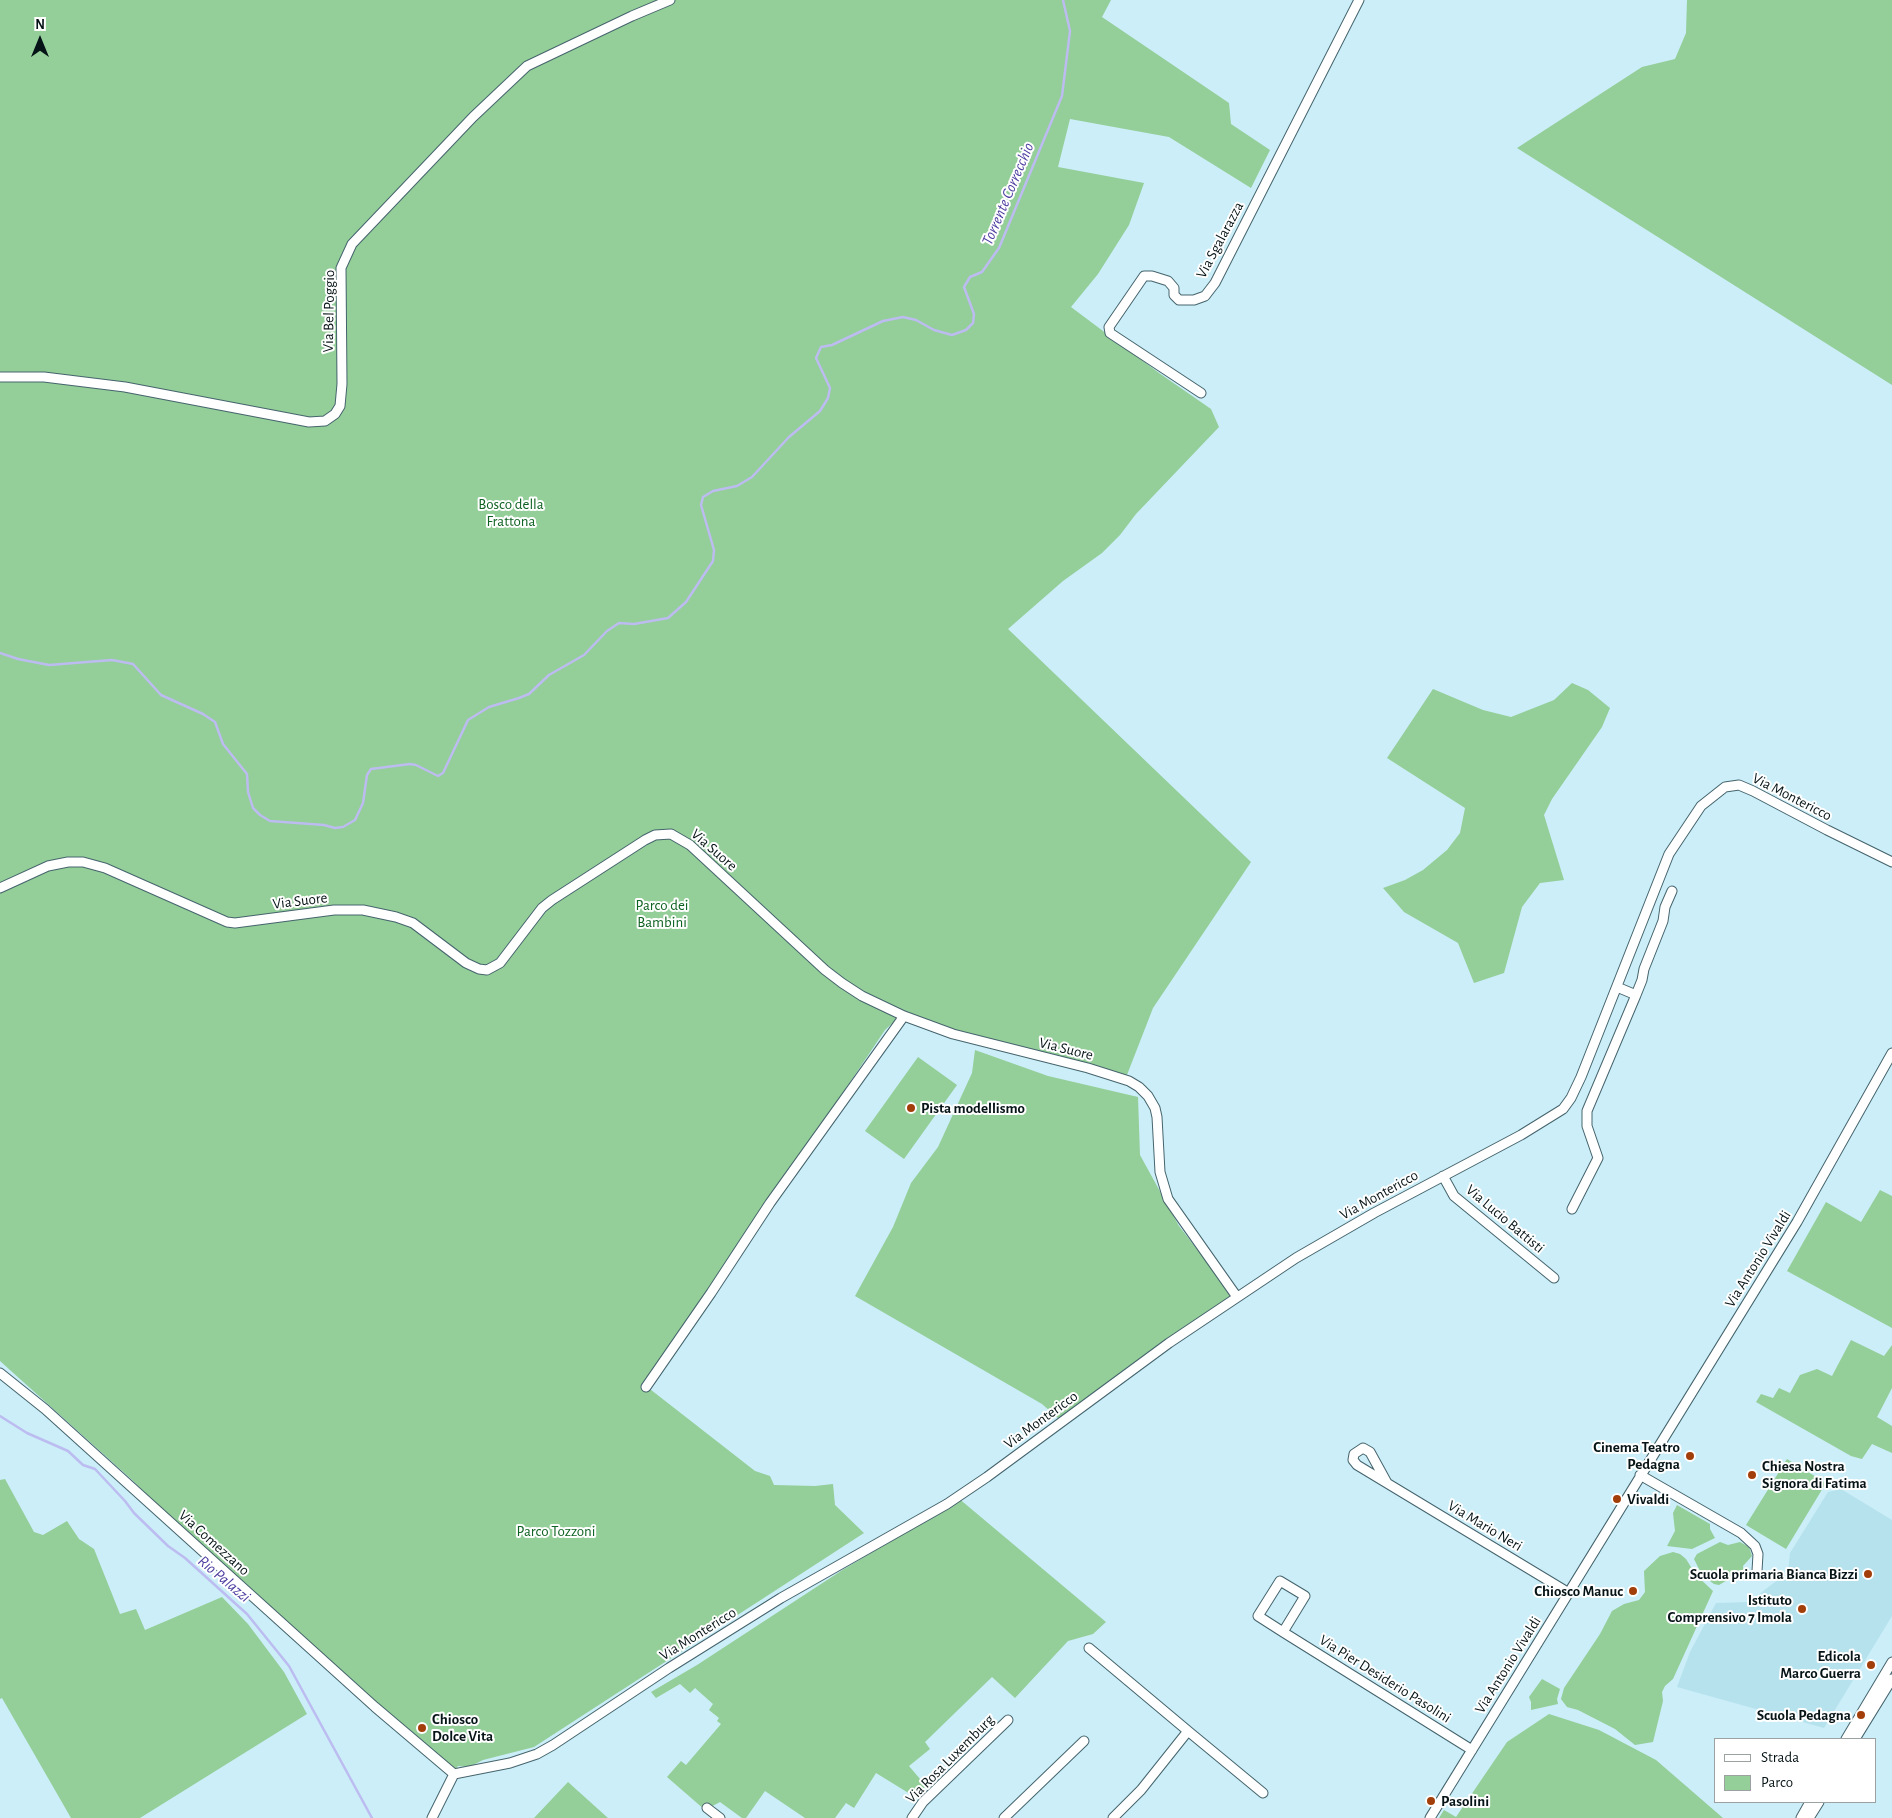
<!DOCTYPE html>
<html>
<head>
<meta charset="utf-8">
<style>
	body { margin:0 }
	#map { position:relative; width:1892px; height:1818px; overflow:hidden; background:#cbeef8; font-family:"Alegreya Sans",sans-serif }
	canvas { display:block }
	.legend { position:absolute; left:1714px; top:1738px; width:162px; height:65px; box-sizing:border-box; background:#fff; border:1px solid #9ca1a2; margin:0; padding:6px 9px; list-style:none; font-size:15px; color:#071417 }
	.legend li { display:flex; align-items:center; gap:10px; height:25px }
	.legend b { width:25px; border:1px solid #9ca1a2 }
	.north { position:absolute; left:15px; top:15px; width:50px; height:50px; -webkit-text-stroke:4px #fff; paint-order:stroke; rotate:0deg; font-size:14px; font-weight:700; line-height:20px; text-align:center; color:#071417 }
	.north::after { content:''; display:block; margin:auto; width:18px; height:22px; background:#071417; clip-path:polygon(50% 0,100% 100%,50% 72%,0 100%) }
</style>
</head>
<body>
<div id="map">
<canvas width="1892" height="1818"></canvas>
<ul class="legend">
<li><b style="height:6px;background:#fff"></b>Strada</li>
<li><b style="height:14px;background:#94ce98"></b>Parco</li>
</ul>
<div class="north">N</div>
</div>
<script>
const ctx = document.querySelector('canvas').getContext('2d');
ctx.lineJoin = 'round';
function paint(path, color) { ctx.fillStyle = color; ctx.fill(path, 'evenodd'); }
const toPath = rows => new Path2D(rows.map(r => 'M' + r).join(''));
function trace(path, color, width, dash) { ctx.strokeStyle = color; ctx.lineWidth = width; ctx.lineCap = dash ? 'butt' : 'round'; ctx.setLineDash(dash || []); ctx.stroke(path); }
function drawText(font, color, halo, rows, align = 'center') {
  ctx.font = font + ' "Alegreya Sans",sans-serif'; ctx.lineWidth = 4; ctx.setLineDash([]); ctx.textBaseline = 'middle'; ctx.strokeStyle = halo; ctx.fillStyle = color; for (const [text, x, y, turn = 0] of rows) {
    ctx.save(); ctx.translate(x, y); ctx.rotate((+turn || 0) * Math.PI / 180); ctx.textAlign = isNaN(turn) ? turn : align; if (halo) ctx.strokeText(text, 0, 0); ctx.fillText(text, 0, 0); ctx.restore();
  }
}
const built = toPath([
	[1841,1489,1892,1520,1892,1616,1824,1728,1677,1687,1690,1652,1716,1603,1749,1602,1788,1572,1790,1553,1828,1492]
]);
const green = toPath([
	[0,0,1111,0,1102,17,1229,103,1231,124,1270,150,1251,188,1169,137,1070,119,1058,167,1144,183,1129,225,1098,274,1071,307,1159,373,1211,409,1219,427,1136,514,1120,535,1102,553,1063,581,1008,629,1251,862,1153,1008,1125,1080,994,1043,950,1028,901,1015,885,1030,646,1386,755,1471,770,1476,774,1485,815,1486,833,1484,835,1505,864,1533,534,1747,483,1760,469,1767,458,1766,454,1772,228,1573,130,1478,0,1361],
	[1687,0,1892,0,1892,385,1517,148,1642,67,1675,59,1686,33],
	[1572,683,1588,690,1610,708,1602,727,1552,799,1544,815,1564,880,1540,883,1522,907,1504,973,1474,983,1458,943,1404,912,1383,888,1405,880,1423,870,1447,850,1460,833,1465,808,1387,758,1433,689,1483,710,1511,717,1554,700],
	[975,1050,1048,1076,1138,1097,1140,1155,1179,1226,1237,1301,1059,1419,1042,1404,855,1296,893,1227,911,1183,938,1147,972,1073],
	[918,1057,957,1085,904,1159,865,1131],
	[1880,1190,1892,1196,1892,1328,1787,1271,1826,1202,1861,1222],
	[1851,1340,1884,1356,1892,1345,1892,1388,1877,1417,1892,1426,1892,1453,1872,1444,1862,1459,1851,1456,1756,1402,1761,1394,1773,1398,1779,1388,1790,1393,1800,1375,1817,1369,1832,1376],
	[1787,1459,1826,1483,1786,1549,1746,1525],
	[5,1479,34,1532,43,1535,67,1521,79,1539,94,1549,120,1614,136,1609,145,1630,222,1597,248,1624,284,1672,307,1714,140,1818,71,1818,2,1698,0,1699,0,1480],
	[957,1497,1106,1622,1093,1634,1068,1641,1015,1698,992,1677,925,1742,930,1749,909,1766,926,1786,915,1797,876,1773,854,1808,846,1803,835,1818,805,1818,765,1791,746,1818,742,1818,720,1802,705,1810,667,1777,681,1761,686,1765,721,1724,717,1721,719,1718,709,1710,713,1704,695,1688,690,1693,680,1684,656,1698,651,1692,697,1665,844,1569,941,1512],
	[1677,1505,1710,1524,1710,1529,1715,1538,1692,1549,1667,1546,1675,1531,1673,1513],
	[1720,1542,1728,1545,1740,1542,1749,1547,1752,1556,1743,1566,1744,1580,1729,1579,1719,1585,1714,1584,1702,1575,1694,1559,1697,1554],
	[1673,1552,1680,1554,1686,1559,1696,1575,1713,1591,1673,1679,1665,1686,1662,1692,1663,1701,1653,1742,1635,1745,1615,1729,1578,1710,1567,1707,1561,1699,1564,1688,1600,1634,1612,1611,1624,1604,1639,1600,1645,1592,1644,1571,1660,1556],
	[1542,1679,1560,1689,1557,1699,1558,1704,1531,1710,1531,1702,1529,1697],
	[1549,1714,1599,1730,1656,1760,1723,1818,1439,1818,1444,1810,1456,1817,1507,1742],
	[568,1782,608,1818,534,1818]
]);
const stream = toPath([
	[0,653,18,659,49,665,112,660,133,664,161,695,203,714,215,722,223,744,247,774,248,792,253,808,260,815,270,821,324,825,335,828,343,827,355,820,363,803,367,775,371,769,410,764,416,765,438,776,443,773,468,720,489,707,519,698,529,694,549,675,584,655,607,631,619,623,634,624,668,618,686,602,713,561,714,550,701,505,703,497,713,491,737,486,752,477,789,437,820,411,828,398,830,388,816,358,821,347,832,345,883,321,903,317,916,320,934,330,952,335,966,330,973,323,974,314,964,287,970,277,982,272,999,248,1062,96,1070,31,1063,0],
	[0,1416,27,1433,68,1451,83,1465,95,1469,125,1501,134,1513,168,1546,185,1558,247,1614,289,1666,372,1818]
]);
const street = toPath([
	[0,377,44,377,125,387,309,422,325,421,335,414,340,406,342,384,341,268,352,244,473,117,527,66,632,16,670,0],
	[1201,393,1110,333,1109,327,1144,276,1152,276,1168,281,1174,288,1174,295,1179,300,1194,300,1205,296,1215,283,1359,0],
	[0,888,48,866,68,862,83,862,105,868,227,922,235,923,334,910,363,910,396,917,413,923,466,963,479,969,487,970,500,963,542,908,552,900,645,840,655,835,671,834,690,845,825,970,842,983,862,996,904,1016,953,1034,1088,1068,1129,1081,1139,1087,1148,1096,1155,1108,1157,1117,1160,1172,1168,1199,1237,1297],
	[1636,995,1642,980,1644,969,1663,921,1665,907,1672,891],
	[1443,1176,1454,1196,1554,1278],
	[1572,1209,1598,1158,1587,1126,1587,1111,1636,995,1617,987],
	[0,1373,45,1409,375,1707,454,1774],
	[646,1387,711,1293,770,1203,904,1016],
	[1640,1475,1741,1533,1755,1546,1758,1554,1757,1571],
	[1387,1483,1370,1452,1363,1448,1354,1454,1353,1460,1357,1465,1569,1593],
	[1283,1632,1305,1596,1280,1581,1258,1616,1283,1632,1472,1750],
	[1089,1648,1188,1731,1141,1790,1113,1818],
	[1188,1731,1263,1793],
	[1846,1739,1892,1662],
	[1855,1739,1892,1679],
	[707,1808,720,1818],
	[432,1818,454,1774,510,1763,537,1754,553,1745,669,1668,781,1598,947,1504,987,1477,1169,1343,1296,1258,1374,1213,1521,1135,1563,1109,1571,1098,1581,1077,1669,854,1701,806,1725,787,1739,785,1753,791,1827,830,1892,862],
	[912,1818,923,1802,1008,1720],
	[1004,1818,1084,1741],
	[1430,1818,1797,1222,1892,1053],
	[1801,1818,1810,1802],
	[1809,1818,1819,1802]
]);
const markers = [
	[911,1108,5,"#a23e09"],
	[1690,1456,5,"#a23e09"],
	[1752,1475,5,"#a23e09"],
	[1617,1499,5,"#a23e09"],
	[1868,1574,5,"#a23e09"],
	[1633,1591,5,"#a23e09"],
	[1802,1609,5,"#a23e09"],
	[1871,1665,5,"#a23e09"],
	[1861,1715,5,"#a23e09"],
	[422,1728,5,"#a23e09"],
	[1431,1801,5,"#a23e09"]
];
const streetNames = [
	["Via Sgalarazza",1220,240,-62],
	["Via Bel Poggio",329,311,-89],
	["Via Montericco",1792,797,27],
	["Via Suore",714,850,41],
	["Via Suore",300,901,-7],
	["Via Suore",1066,1049,14],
	["Via Montericco",1379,1195,-29],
	["Via Lucio Battisti",1505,1219,40],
	["Via Antonio Vivaldi",1758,1259,-58],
	["Via Montericco",1041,1420,-36],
	["Via Mario Neri",1485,1526,31],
	["Via Comezzano",214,1543,42],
	["Via Montericco",698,1634,-32],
	["Via Antonio Vivaldi",1508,1665,-58],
	["Via Pier Desiderio Pasolini",1385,1679,32],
	["Via Rosa Luxemburg",950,1759,-45]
];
const parkNames = [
	["Bosco della",511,504],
	["Frattona",511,521],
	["Parco dei",662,905],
	["Bambini",662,922],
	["Parco Tozzoni",556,1531]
];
const poiNames = [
	["Pista modellismo",921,1108,"left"],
	["Cinema Teatro",1680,1447],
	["Pedagna",1680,1464],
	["Chiesa Nostra",1762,1466,"left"],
	["Signora di Fatima",1762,1483,"left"],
	["Vivaldi",1627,1499,"left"],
	["Scuola primaria Bianca Bizzi",1858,1574],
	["Chiosco Manuc",1623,1591],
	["Istituto",1792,1600],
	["Comprensivo 7 Imola",1792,1617],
	["Edicola",1861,1656],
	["Marco Guerra",1861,1673],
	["Scuola Pedagna",1851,1715],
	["Chiosco",432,1719,"left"],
	["Dolce Vita",432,1736,"left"],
	["Pasolini",1441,1801,"left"]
];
const waterNames = [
	["Torrente Correcchio",1008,194,-67],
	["Rio Palazzi",224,1579,40]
];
paint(built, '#b6e2ee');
paint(green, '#94ce98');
trace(stream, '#bcbcf1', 2.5);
trace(street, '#45646d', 11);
trace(street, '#fff', 9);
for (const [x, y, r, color] of markers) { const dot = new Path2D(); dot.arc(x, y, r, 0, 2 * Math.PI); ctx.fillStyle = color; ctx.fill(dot); trace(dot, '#fff', 2); }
drawText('15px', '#071417', '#fff', streetNames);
drawText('15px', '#0e6222', '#fff', parkNames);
drawText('bold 15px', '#071417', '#fff', poiNames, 'right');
drawText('italic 16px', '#4d3da1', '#fff', waterNames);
</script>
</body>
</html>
